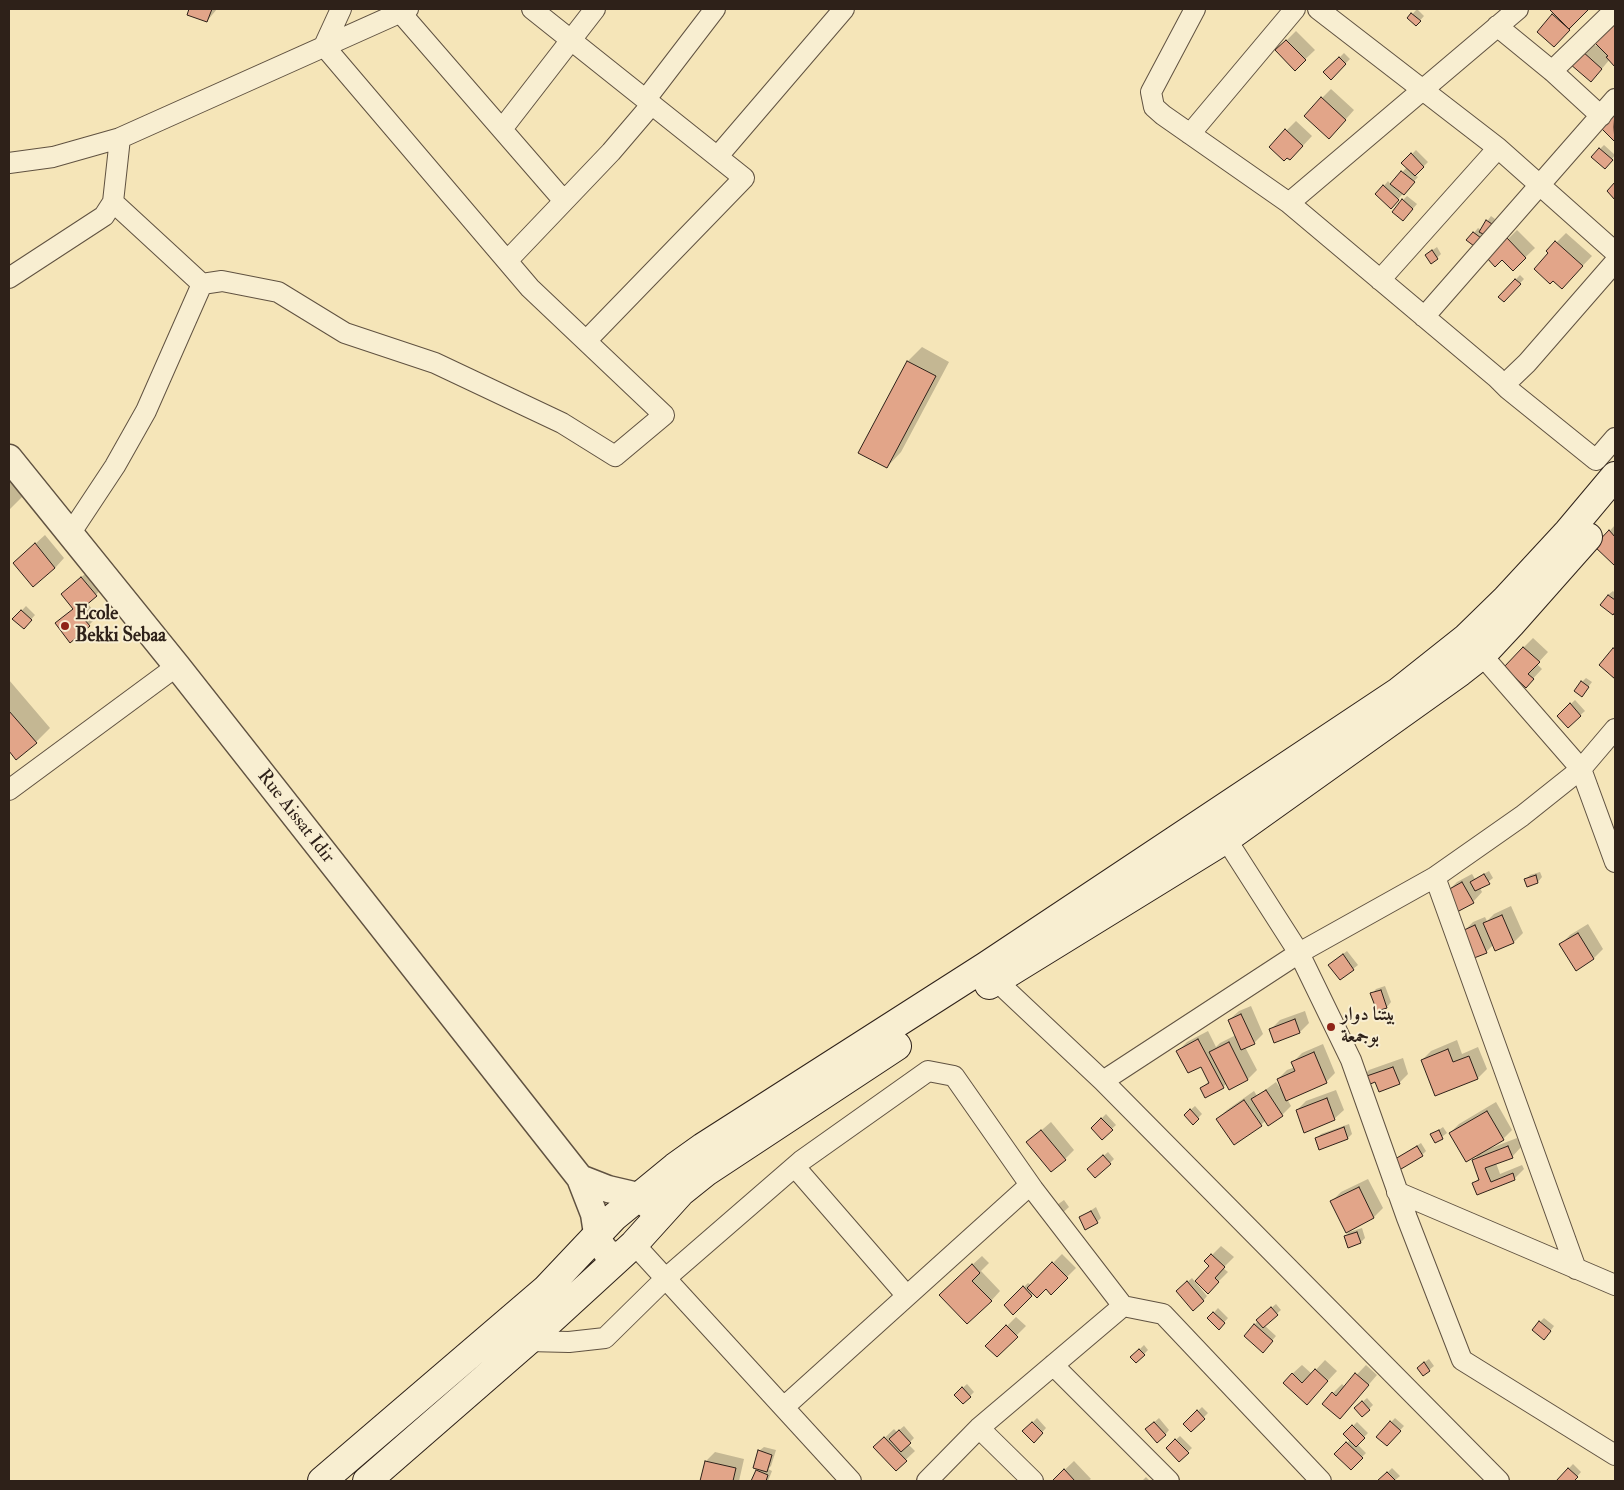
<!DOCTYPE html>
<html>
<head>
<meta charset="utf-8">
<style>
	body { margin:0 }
	#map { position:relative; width:1624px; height:1490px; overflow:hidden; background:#f5e5b8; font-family:"IM FELL Double Pica",serif }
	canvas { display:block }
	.frame { position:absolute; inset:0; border:10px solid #2e2119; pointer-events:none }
</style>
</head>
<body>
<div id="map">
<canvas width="1624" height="1490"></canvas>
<div class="frame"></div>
</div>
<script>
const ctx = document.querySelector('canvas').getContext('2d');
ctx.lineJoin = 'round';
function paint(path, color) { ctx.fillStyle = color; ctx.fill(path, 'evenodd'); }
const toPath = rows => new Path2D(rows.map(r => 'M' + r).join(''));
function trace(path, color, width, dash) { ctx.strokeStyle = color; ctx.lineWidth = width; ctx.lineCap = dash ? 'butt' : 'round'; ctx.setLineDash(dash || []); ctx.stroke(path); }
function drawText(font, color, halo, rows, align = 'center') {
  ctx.font = font + ' "IM FELL Double Pica",Amiri,serif'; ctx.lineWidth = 4; ctx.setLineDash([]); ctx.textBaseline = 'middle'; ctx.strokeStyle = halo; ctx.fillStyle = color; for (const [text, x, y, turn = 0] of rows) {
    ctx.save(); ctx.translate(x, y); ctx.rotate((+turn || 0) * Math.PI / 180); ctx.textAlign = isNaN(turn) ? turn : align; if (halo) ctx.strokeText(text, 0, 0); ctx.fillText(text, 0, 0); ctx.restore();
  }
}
const shadow = toPath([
	[190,9,217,9,207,21,188,14],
	[1417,9,1424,16,1416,25,1409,18],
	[1551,9,1589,9,1563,36,1538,32,1555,13],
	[1615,18,1615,64,1610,59,1600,71,1572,64,1592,42,1596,46,1598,44],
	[1296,31,1315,50,1295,69,1277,50],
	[1344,53,1350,59,1331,78,1325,72],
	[1331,89,1354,110,1338,128,1322,98],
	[1615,113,1615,140,1602,127],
	[1296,121,1312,136,1299,150,1270,147],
	[1604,145,1615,155,1609,163,1600,149],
	[1416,150,1428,162,1415,175,1418,177,1391,207,1377,194,1388,181,1391,185,1407,167,1403,163],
	[1407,196,1417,204,1403,220,1403,200],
	[1491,216,1495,219,1489,230,1478,240,1468,240,1478,228,1481,230],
	[1517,230,1535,248,1513,269,1502,259,1489,258],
	[1566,233,1592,256,1571,278,1548,251],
	[1437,247,1441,254,1437,258,1426,255],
	[1520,275,1524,279,1504,301,1500,296],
	[922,347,949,362,901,452,887,467,860,453,908,361],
	[9,476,24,495,9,510],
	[1615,525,1615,564,1596,546],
	[45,535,64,558,55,568,24,554],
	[91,569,105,586,87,603,98,616,89,625,57,623,74,608,72,585],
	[1613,591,1615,593,1615,611,1613,614,1608,595],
	[26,606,35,615,28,623,14,619],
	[1533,638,1548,652,1537,664,1542,669,1526,686,1523,648],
	[1586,678,1592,682,1582,695,1582,682],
	[9,680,50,728,36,742,16,758,9,749],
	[1575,700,1585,711,1568,726,1558,716],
	[1489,871,1493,878,1480,888,1482,892,1473,902,1448,891,1457,882,1472,874,1475,879],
	[1540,872,1542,877,1538,882,1525,880,1530,875],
	[1511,906,1523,933,1514,942,1494,944,1486,952,1464,931,1473,922,1485,917,1487,921,1494,914],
	[1588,924,1603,949,1594,958,1561,944,1570,935],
	[1347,951,1358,965,1340,979,1334,961],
	[1385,986,1391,1002,1387,1007,1378,1010,1372,994,1376,989],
	[1251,1006,1263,1034,1254,1043,1245,1047,1257,1070,1248,1079,1227,1083,1223,1087,1202,1088,1209,1081,1201,1065,1178,1051,1187,1042,1208,1031,1216,1047,1220,1043,1236,1035,1229,1020,1239,1011],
	[1305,1011,1309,1023,1300,1032,1275,1042,1270,1030,1280,1020],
	[1457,1040,1462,1054,1478,1047,1487,1069,1478,1078,1422,1060,1431,1051],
	[1323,1044,1335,1073,1326,1082,1287,1099,1291,1106,1282,1115,1266,1120,1261,1125,1217,1119,1227,1110,1254,1091,1257,1096,1276,1082,1280,1088,1282,1088,1278,1079,1287,1070,1295,1067,1293,1062,1302,1053],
	[1403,1058,1408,1074,1399,1083,1360,1079,1369,1070],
	[1336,1090,1344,1110,1334,1119,1297,1110,1306,1101],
	[1496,1102,1512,1130,1503,1139,1490,1147,1491,1148,1517,1138,1521,1147,1512,1157,1496,1163,1500,1174,1522,1165,1524,1169,1514,1179,1477,1193,1474,1183,1479,1178,1473,1161,1480,1153,1450,1133,1459,1124],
	[1195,1106,1202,1114,1193,1123,1185,1115],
	[1106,1114,1116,1125,1102,1138,1092,1128],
	[1051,1122,1074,1150,1065,1159,1028,1142],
	[1349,1124,1352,1134,1348,1138,1320,1148,1316,1139,1321,1134],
	[1443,1127,1447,1133,1435,1142,1432,1135],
	[1421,1143,1426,1151,1422,1155,1392,1162],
	[1108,1152,1114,1159,1110,1163,1093,1165],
	[1368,1179,1383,1208,1374,1217,1332,1201,1341,1192],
	[1064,1200,1069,1207,1058,1217,1057,1205],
	[1096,1207,1101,1218,1097,1222,1080,1218],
	[1362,1228,1365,1238,1361,1242,1345,1237,1349,1232],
	[1221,1246,1234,1257,1223,1268,1228,1272,1208,1292,1211,1266,1206,1261],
	[1062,1254,1076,1268,1051,1293,1046,1288,1034,1293,1013,1313,1005,1305,1028,1283,1031,1285],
	[982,1256,989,1263,981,1271,1000,1291,991,1301,950,1285],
	[1192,1278,1207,1296,1203,1301,1182,1287],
	[1276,1304,1281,1310,1264,1325,1276,1336,1263,1351,1245,1336,1262,1316],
	[1218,1308,1228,1318,1219,1328,1209,1318],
	[1016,1317,1026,1326,997,1355,987,1346],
	[1544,1318,1554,1326,1548,1334,1540,1322],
	[1144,1345,1148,1350,1137,1361,1132,1357],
	[1429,1359,1434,1366,1423,1375,1422,1364],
	[1325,1360,1337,1371,1307,1403,1292,1374,1302,1365,1312,1374],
	[1366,1365,1377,1375,1340,1418,1333,1393,1342,1384,1345,1387],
	[967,1384,974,1392,963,1403,955,1395],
	[1367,1398,1373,1405,1369,1409,1360,1404],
	[1202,1407,1208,1413,1191,1430,1185,1424],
	[1037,1418,1046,1428,1034,1441,1024,1431],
	[1159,1418,1169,1430,1165,1435,1151,1425],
	[1395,1418,1404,1426,1387,1444,1378,1436],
	[1357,1422,1368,1433,1357,1444,1366,1453,1351,1468,1336,1454,1350,1440,1345,1434],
	[904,1426,914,1438,908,1444,915,1451,896,1469,875,1447,894,1429,897,1432],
	[1180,1436,1192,1448,1179,1460,1167,1448],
	[764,1447,776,1450,771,1466,768,1469,772,1471,768,1481,752,1481,759,1468,759,1451],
	[715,1452,744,1459,739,1481,701,1481,706,1461],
	[1074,1461,1091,1479,1088,1481,1053,1481],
	[1573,1464,1581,1472,1573,1481,1557,1481],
	[1392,1468,1400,1476,1394,1481,1379,1481],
	[1146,1477,1150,1481,1142,1481]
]);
const building = toPath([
	[189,9,212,9,207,22,187,15,189,9],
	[1549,9,1589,9,1569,29,1549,9],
	[1411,13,1421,21,1416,26,1407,18,1411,13],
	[1552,14,1570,30,1554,47,1537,32,1552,14],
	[1611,22,1615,27,1615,67,1606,57,1608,56,1592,40,1611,22],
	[1286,40,1306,60,1295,71,1275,50,1286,40],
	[1582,51,1602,69,1591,82,1570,64,1582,51],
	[1339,57,1346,64,1331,80,1323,72,1339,57],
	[1321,97,1346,120,1329,139,1304,116,1321,97],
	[1615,111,1614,127,1615,142,1600,127,1615,111],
	[1285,129,1303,146,1290,160,1287,158,1284,161,1269,147,1285,129],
	[1599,148,1613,160,1605,169,1591,157,1599,148],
	[1411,153,1424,167,1415,176,1401,163,1411,153],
	[1401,171,1415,182,1404,195,1390,184,1401,171],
	[1615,182,1615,200,1607,191,1615,182],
	[1383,185,1399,200,1391,209,1375,194,1383,185],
	[1402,199,1413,209,1403,221,1392,212,1402,199],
	[1486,220,1492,224,1485,235,1479,232,1486,220],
	[1473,232,1481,238,1474,246,1466,240,1473,232],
	[1507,238,1526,258,1513,271,1502,260,1495,267,1487,258,1507,238],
	[1555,241,1583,266,1562,289,1553,281,1550,284,1534,269,1548,253,1546,251,1555,241],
	[1432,250,1438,259,1431,264,1425,255,1432,250],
	[1515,279,1521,284,1504,302,1498,297,1515,279],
	[907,361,936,376,887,468,858,453,907,361],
	[1609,530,1615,537,1615,566,1594,546,1609,530],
	[35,543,55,568,33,587,13,563,35,543],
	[81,577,97,596,78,612,90,626,70,643,55,623,73,609,61,594,81,577],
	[1608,595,1615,600,1615,612,1613,615,1600,605,1608,595],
	[21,610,32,620,24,629,12,619,21,610],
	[1523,647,1540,662,1528,674,1534,679,1526,688,1504,667,1523,647],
	[1613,648,1615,649,1615,679,1599,665,1613,648],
	[1581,681,1589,687,1582,697,1574,691,1581,681],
	[1570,703,1581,716,1568,728,1557,716,1570,703],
	[9,711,37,743,16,760,9,751,9,711],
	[1484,874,1490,884,1475,891,1470,882,1484,874],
	[1536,875,1538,883,1527,887,1524,879,1536,875],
	[1462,882,1474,903,1457,912,1446,891,1462,882],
	[1502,915,1514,943,1495,951,1483,923,1502,915],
	[1475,925,1487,953,1474,958,1462,931,1475,925],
	[1578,933,1594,959,1576,971,1559,944,1578,933],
	[1343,954,1354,970,1340,980,1328,965,1343,954],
	[1381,990,1387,1008,1377,1011,1370,993,1381,990],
	[1241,1014,1255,1044,1241,1050,1228,1020,1241,1014],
	[1295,1019,1300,1033,1274,1043,1269,1029,1295,1019],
	[1198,1039,1224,1088,1205,1098,1200,1088,1209,1083,1201,1067,1188,1073,1176,1051,1198,1039],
	[1229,1042,1248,1080,1229,1090,1209,1052,1229,1042],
	[1448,1049,1453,1062,1469,1056,1478,1079,1435,1096,1421,1060,1448,1049],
	[1314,1052,1327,1083,1286,1101,1277,1079,1295,1071,1291,1062,1314,1052],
	[1393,1067,1400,1084,1379,1092,1375,1082,1361,1088,1358,1079,1393,1067],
	[1266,1090,1283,1116,1268,1126,1251,1099,1266,1090],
	[1327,1098,1335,1120,1304,1133,1296,1110,1327,1098],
	[1244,1100,1262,1126,1234,1145,1216,1119,1244,1100],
	[1190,1109,1199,1119,1193,1125,1184,1115,1190,1109],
	[1487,1111,1504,1140,1466,1162,1449,1133,1487,1111],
	[1101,1118,1113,1130,1102,1140,1091,1128,1101,1118],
	[1344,1127,1348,1139,1319,1150,1315,1138,1344,1127],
	[1041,1130,1066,1160,1051,1172,1026,1142,1041,1130],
	[1439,1130,1443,1139,1435,1143,1430,1134,1439,1130],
	[1417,1146,1423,1156,1396,1172,1390,1162,1417,1146],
	[1508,1146,1513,1158,1485,1168,1491,1182,1513,1173,1515,1180,1477,1195,1472,1183,1479,1180,1472,1160,1508,1146],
	[1103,1155,1111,1164,1095,1178,1087,1169,1103,1155],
	[1359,1187,1374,1218,1346,1233,1330,1201,1359,1187],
	[1091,1211,1098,1223,1085,1230,1079,1217,1091,1211],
	[1357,1232,1361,1243,1348,1248,1344,1236,1357,1232],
	[1211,1254,1225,1267,1215,1278,1219,1282,1208,1294,1195,1281,1209,1266,1204,1261,1211,1254],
	[1052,1262,1068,1278,1051,1295,1046,1289,1037,1298,1027,1288,1052,1262],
	[972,1264,980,1273,972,1281,992,1301,967,1324,939,1295,972,1264],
	[1187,1281,1204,1301,1193,1311,1176,1291,1187,1281],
	[1023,1286,1032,1296,1013,1315,1004,1305,1023,1286],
	[1271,1307,1278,1315,1263,1328,1256,1320,1271,1307],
	[1213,1312,1225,1323,1219,1330,1207,1318,1213,1312],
	[1539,1321,1551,1331,1544,1340,1532,1330,1539,1321],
	[1254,1324,1273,1341,1263,1353,1244,1336,1254,1324],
	[1006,1325,1018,1337,997,1357,985,1346,1006,1325],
	[1139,1349,1145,1355,1136,1363,1130,1357,1139,1349],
	[1424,1362,1430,1371,1423,1376,1417,1368,1424,1362],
	[1315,1369,1328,1381,1307,1405,1283,1383,1292,1373,1302,1383,1315,1369],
	[1355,1373,1369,1385,1340,1419,1322,1404,1332,1392,1336,1396,1355,1373],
	[962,1387,971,1397,963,1404,954,1395,962,1387],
	[1362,1401,1370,1410,1362,1417,1354,1408,1362,1401],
	[1197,1410,1205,1419,1191,1432,1183,1424,1197,1410],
	[1390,1421,1401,1431,1387,1446,1376,1437,1390,1421],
	[1032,1422,1043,1433,1034,1443,1022,1431,1032,1422],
	[1154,1422,1166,1435,1157,1443,1145,1429,1154,1422],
	[1352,1425,1365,1438,1356,1447,1343,1434,1352,1425],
	[899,1430,911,1443,901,1452,889,1439,899,1430],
	[884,1437,907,1461,896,1471,873,1447,884,1437],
	[1175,1439,1189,1453,1179,1462,1166,1448,1175,1439],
	[1346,1442,1363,1458,1351,1470,1334,1454,1346,1442],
	[758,1450,772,1455,767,1472,753,1468,758,1450],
	[705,1461,736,1468,733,1481,700,1481,705,1461],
	[1568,1468,1578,1477,1574,1481,1556,1481,1568,1468],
	[1064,1469,1075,1481,1052,1481,1064,1469],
	[756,1470,768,1475,766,1481,751,1481,756,1470],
	[1387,1472,1396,1481,1377,1481,1387,1472]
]);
const minor = toPath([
	[532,9,744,178,586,341],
	[1195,9,1151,92,1154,107,1163,115,1289,203,1496,377,1508,389,1596,460,1615,438],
	[1318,9,1498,148,1615,252],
	[400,12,564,201],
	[1497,26,1552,71,1601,116],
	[1552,71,1615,10],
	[646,99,715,9],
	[502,129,595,9],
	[1190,134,1295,9],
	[718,156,844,9],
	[9,163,53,157,120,138,408,9],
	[1289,203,1518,9],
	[507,261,611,152,652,104],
	[9,278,104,216,113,202,120,138],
	[1380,280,1498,148],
	[202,284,222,281,278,292,345,333,435,363,562,423,615,456,664,415,530,288,324,46,341,9],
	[1424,317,1615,99],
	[1504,385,1527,363,1615,262],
	[70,534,115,466,146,411,202,284,113,202],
	[1473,645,1581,769,1615,862],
	[9,790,177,666],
	[1226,839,1299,953,1351,1060,1407,1218,1462,1360,1615,1455],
	[1435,877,1576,1269],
	[986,971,1103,1081,1499,1481],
	[1103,1081,1299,953,1435,877,1522,816,1581,769,1615,729],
	[795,1167,907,1296],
	[1397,1192,1615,1285],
	[634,1244,851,1481],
	[528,1341,569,1342,605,1338,666,1278,801,1161,928,1071,954,1076,1033,1189,1123,1306,1163,1314,1321,1481],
	[1053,1365,1169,1481],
	[784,1407,1030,1185],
	[979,1428,1033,1481],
	[927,1481,979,1428,1123,1306]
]);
const tertiary = toPath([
	[9,458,177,666,580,1178,594,1214,598,1240,606,1252,619,1257],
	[580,1178,608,1189,638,1196,651,1208]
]);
const secondary = toPath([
	[989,985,1226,839,1460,672,1483,654,1511,624,1588,537],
	[322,1481,545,1290,614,1217,675,1167,703,1147,986,966,1398,692,1466,638,1506,599,1568,532,1615,476],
	[367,1481,528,1341,634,1244,681,1192,706,1172,897,1046]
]);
const markers = [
	[65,626,5,"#8f2418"],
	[1331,1027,5,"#8f2418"]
];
const poiNames = [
	["Ecole",75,615],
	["Bekki Sebaa",75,637],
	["بيتنا دوار",1341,1016],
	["بوجمعة",1341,1038]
];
const streetNames = [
	["Rue Aissat Idir",295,817,52]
];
paint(shadow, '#0003');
paint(building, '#e2a589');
trace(building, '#2e2119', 1);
trace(minor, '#605241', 22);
trace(tertiary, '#605241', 29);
trace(secondary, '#2e2119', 30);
trace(minor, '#f8eed1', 20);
trace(tertiary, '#f8eed1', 26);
trace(secondary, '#f8eed1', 28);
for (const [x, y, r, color] of markers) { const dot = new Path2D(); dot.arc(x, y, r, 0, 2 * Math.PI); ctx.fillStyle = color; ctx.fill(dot); trace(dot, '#f8eed1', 2); }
drawText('bold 19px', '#2e2119', '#f8eed1', poiNames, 'left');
drawText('19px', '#2e2119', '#f8eed1', streetNames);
</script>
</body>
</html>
